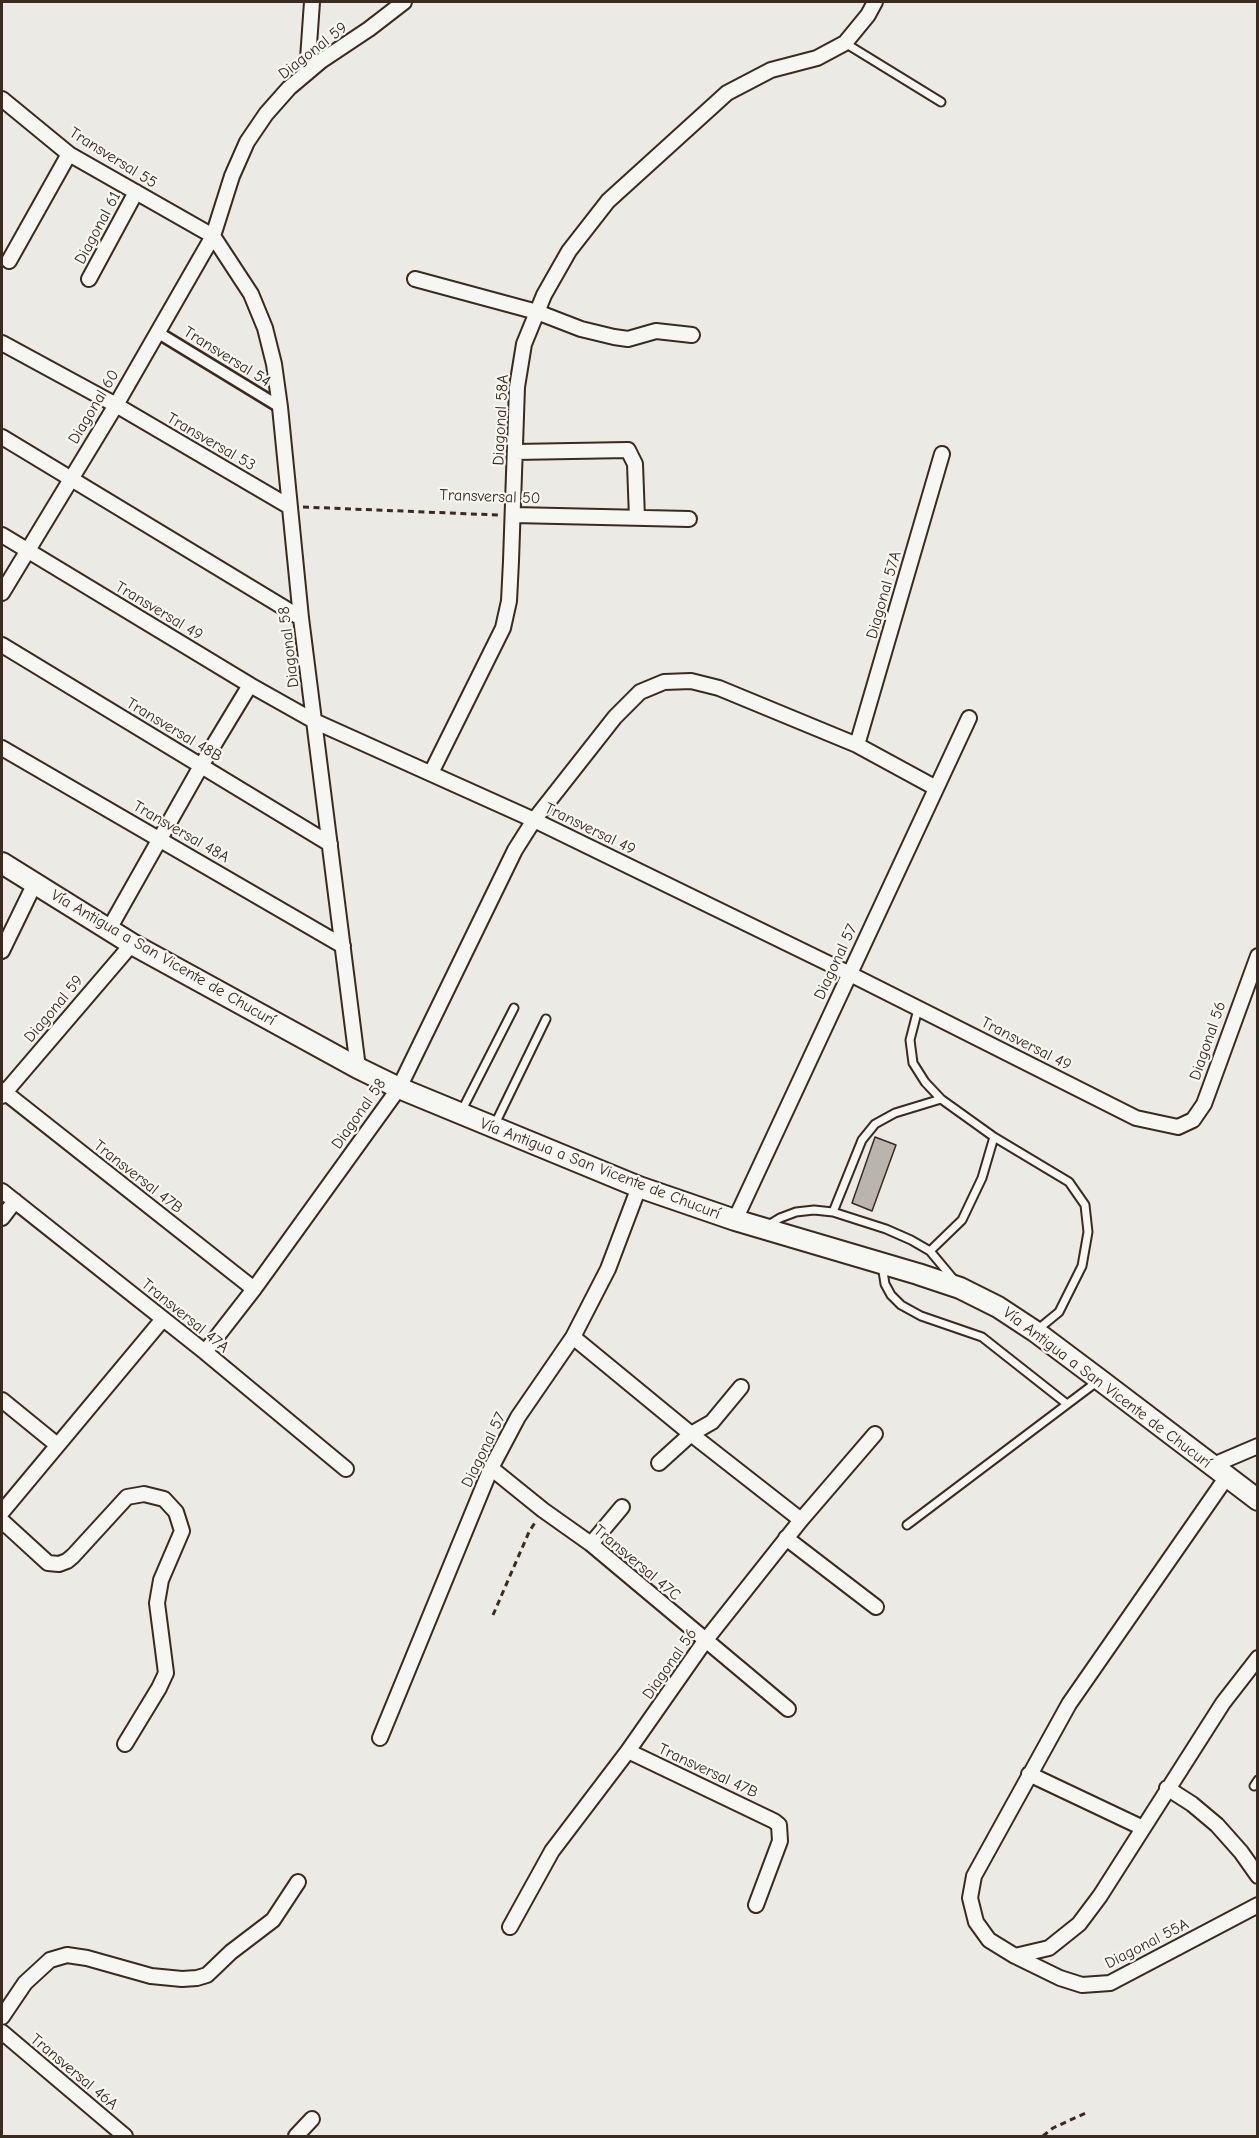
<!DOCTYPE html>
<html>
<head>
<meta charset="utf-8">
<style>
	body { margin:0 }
	#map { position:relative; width:1259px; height:2138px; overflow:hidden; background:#ebeae5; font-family:"Comic Neue",sans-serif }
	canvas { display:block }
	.frame { position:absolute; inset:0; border:3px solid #3b2a1e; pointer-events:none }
</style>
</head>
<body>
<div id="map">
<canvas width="1259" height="2138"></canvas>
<div class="frame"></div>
</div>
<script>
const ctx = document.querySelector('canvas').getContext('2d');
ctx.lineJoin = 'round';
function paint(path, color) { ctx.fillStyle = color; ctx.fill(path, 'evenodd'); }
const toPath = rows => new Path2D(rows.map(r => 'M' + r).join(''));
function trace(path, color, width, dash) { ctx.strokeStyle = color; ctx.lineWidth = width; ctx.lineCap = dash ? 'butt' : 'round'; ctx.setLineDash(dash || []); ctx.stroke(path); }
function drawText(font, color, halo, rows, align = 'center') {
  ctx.font = font + ' "Comic Neue",sans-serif'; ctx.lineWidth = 4.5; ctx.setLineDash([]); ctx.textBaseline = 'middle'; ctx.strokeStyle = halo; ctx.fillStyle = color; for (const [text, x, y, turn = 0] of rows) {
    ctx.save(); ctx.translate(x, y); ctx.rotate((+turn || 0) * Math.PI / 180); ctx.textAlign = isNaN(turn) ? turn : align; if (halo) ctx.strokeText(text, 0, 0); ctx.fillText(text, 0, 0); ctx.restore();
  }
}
const building = toPath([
	[875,1137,896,1145,872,1211,852,1203,875,1137]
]);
const path = toPath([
	[303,507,498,515],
	[493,1615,529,1532,536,1521],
	[1043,2136,1053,2128,1088,2112]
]);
const service = toPath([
	[845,43,941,102],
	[918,1009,910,1040,913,1063,925,1082,941,1099,994,1137,1069,1182,1085,1205,1088,1232,1082,1266,1059,1312,1037,1330],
	[461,1112,514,1008],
	[494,1126,546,1019],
	[833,1212,862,1140,875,1124,895,1113,941,1099],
	[767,1226,780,1218,796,1212,814,1210,833,1212,886,1229,911,1240,930,1251,955,1281],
	[930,1251,962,1220,982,1178,994,1137],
	[882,1265,885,1284,891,1295,901,1305,921,1316,982,1337,1067,1404],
	[907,1525,1098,1381],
	[1254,1786,1258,1780]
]);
const pedestrian = toPath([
	[157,332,280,407]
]);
const minor = toPath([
	[307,73,312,2],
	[2,99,69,154,213,236,251,294,265,328,274,364,280,407,301,618,358,1068],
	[9,261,69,154],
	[89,279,136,192],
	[415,279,537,312,581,329,614,337,628,339,656,331,692,335],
	[2,343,116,405,290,507],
	[2,437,301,618],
	[515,452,628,450,635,464,637,518],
	[514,515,689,519],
	[2,535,250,685,314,721,534,820,848,973,1136,1118,1178,1127,1193,1120,1204,1104,1258,956],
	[2,593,116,405,213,236,232,176,247,142,266,114,289,88,321,61,369,29,404,2],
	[2,645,330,844],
	[857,745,942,454],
	[2,748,343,946],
	[431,773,503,628,509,601,511,561,517,387,524,344,544,295,569,251,608,201,727,93,771,70,817,58,845,43,868,15,875,2],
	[109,929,201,766,250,685],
	[2,951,35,883],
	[2,1090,254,1289],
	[2,1096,132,944],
	[2,1191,205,1352,346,1469],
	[2,1218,15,1201],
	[735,1220,969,718],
	[573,1337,691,1434,801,1520],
	[205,1352,254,1289,399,1088,515,850,534,820,615,717,640,692,664,682,691,681,719,688,857,745,936,788],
	[2,1400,56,1444],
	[659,1463,691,1434,712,1422,741,1387],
	[1211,1466,1258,1446],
	[491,1468,543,1510,591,1544,788,1709],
	[1226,1478,1069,1704,974,1876,970,1898,976,1922,989,1940,1015,1956,1060,1978,1082,1985,1110,1983,1258,1905],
	[2,1512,163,1319],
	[2,1521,48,1563,59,1564,67,1561,73,1556,127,1497,144,1494,164,1499,176,1512,182,1531,161,1580,157,1603,166,1673,159,1688,125,1744],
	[786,1538,876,1607],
	[591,1544,622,1507],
	[380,1738,491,1468,518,1417,573,1337,608,1269,639,1187],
	[628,1751,774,1821,779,1825,780,1841,756,1905],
	[1029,1774,1143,1828],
	[1167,1788,1192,1804,1217,1825,1241,1852,1258,1876],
	[510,1927,552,1851,628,1751,705,1641,801,1520,875,1434],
	[1015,1956,1049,1948,1079,1924,1100,1896,1223,1703,1258,1658],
	[2,2017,25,1983,50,1960,67,1955,87,1958,151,1976,182,1979,197,1978,207,1975,231,1952,273,1920,298,1882],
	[2,2032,125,2136],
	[296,2136,312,2119]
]);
const secondary = toPath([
	[2,863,132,944,358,1068,399,1088,639,1187,735,1220,918,1274,960,1288,998,1307,1036,1332,1100,1380,1258,1500]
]);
const streetNames = [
	["Diagonal 59",313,51,-38],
	["Transversal 55",113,158,32],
	["Diagonal 61",98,228,-62],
	["Transversal 54",227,357,32],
	["Diagonal 60",94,407,-59],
	["Diagonal 58A",501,420,-87],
	["Transversal 53",211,442,30],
	["Transversal 50",490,497,2],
	["Diagonal 57A",884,595,-74],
	["Transversal 49",159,611,31],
	["Diagonal 58",289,647,-97],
	["Transversal 48B",174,730,31],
	["Transversal 49",590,829,26],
	["Transversal 48A",181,832,30],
	["Vía Antigua a San Vicente de Chucurí",163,958,30],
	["Diagonal 57",836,962,-65],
	["Diagonal 59",54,1009,-50],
	["Diagonal 56",1208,1041,-71],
	["Transversal 49",1026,1044,27],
	["Diagonal 58",359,1114,-55],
	["Vía Antigua a San Vicente de Chucurí",600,1169,21],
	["Transversal 47B",138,1177,38],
	["Transversal 47A",185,1316,39],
	["Vía Antigua a San Vicente de Chucurí",1107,1388,37],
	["Diagonal 57",484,1450,-64],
	["Transversal 47C",637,1563,40],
	["Diagonal 56",670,1664,-55],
	["Transversal 47B",708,1771,25],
	["Diagonal 55A",1147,1944,-27],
	["Transversal 46A",74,2072,40]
];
paint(building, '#bab4ae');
trace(building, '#3b2a1e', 1.5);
trace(service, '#3b2a1e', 11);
trace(pedestrian, '#3b2a1e', 15);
trace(minor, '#3b2a1e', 18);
trace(secondary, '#3b2a1e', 24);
trace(path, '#3b2a1e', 3, [6, 4.5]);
trace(service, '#f6f6f2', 7);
trace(pedestrian, '#f6f6f2', 10);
trace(minor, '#f6f6f2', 14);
trace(secondary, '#f6f6f2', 20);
drawText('16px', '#3b2a1e', '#f6f6f2', streetNames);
</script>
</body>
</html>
